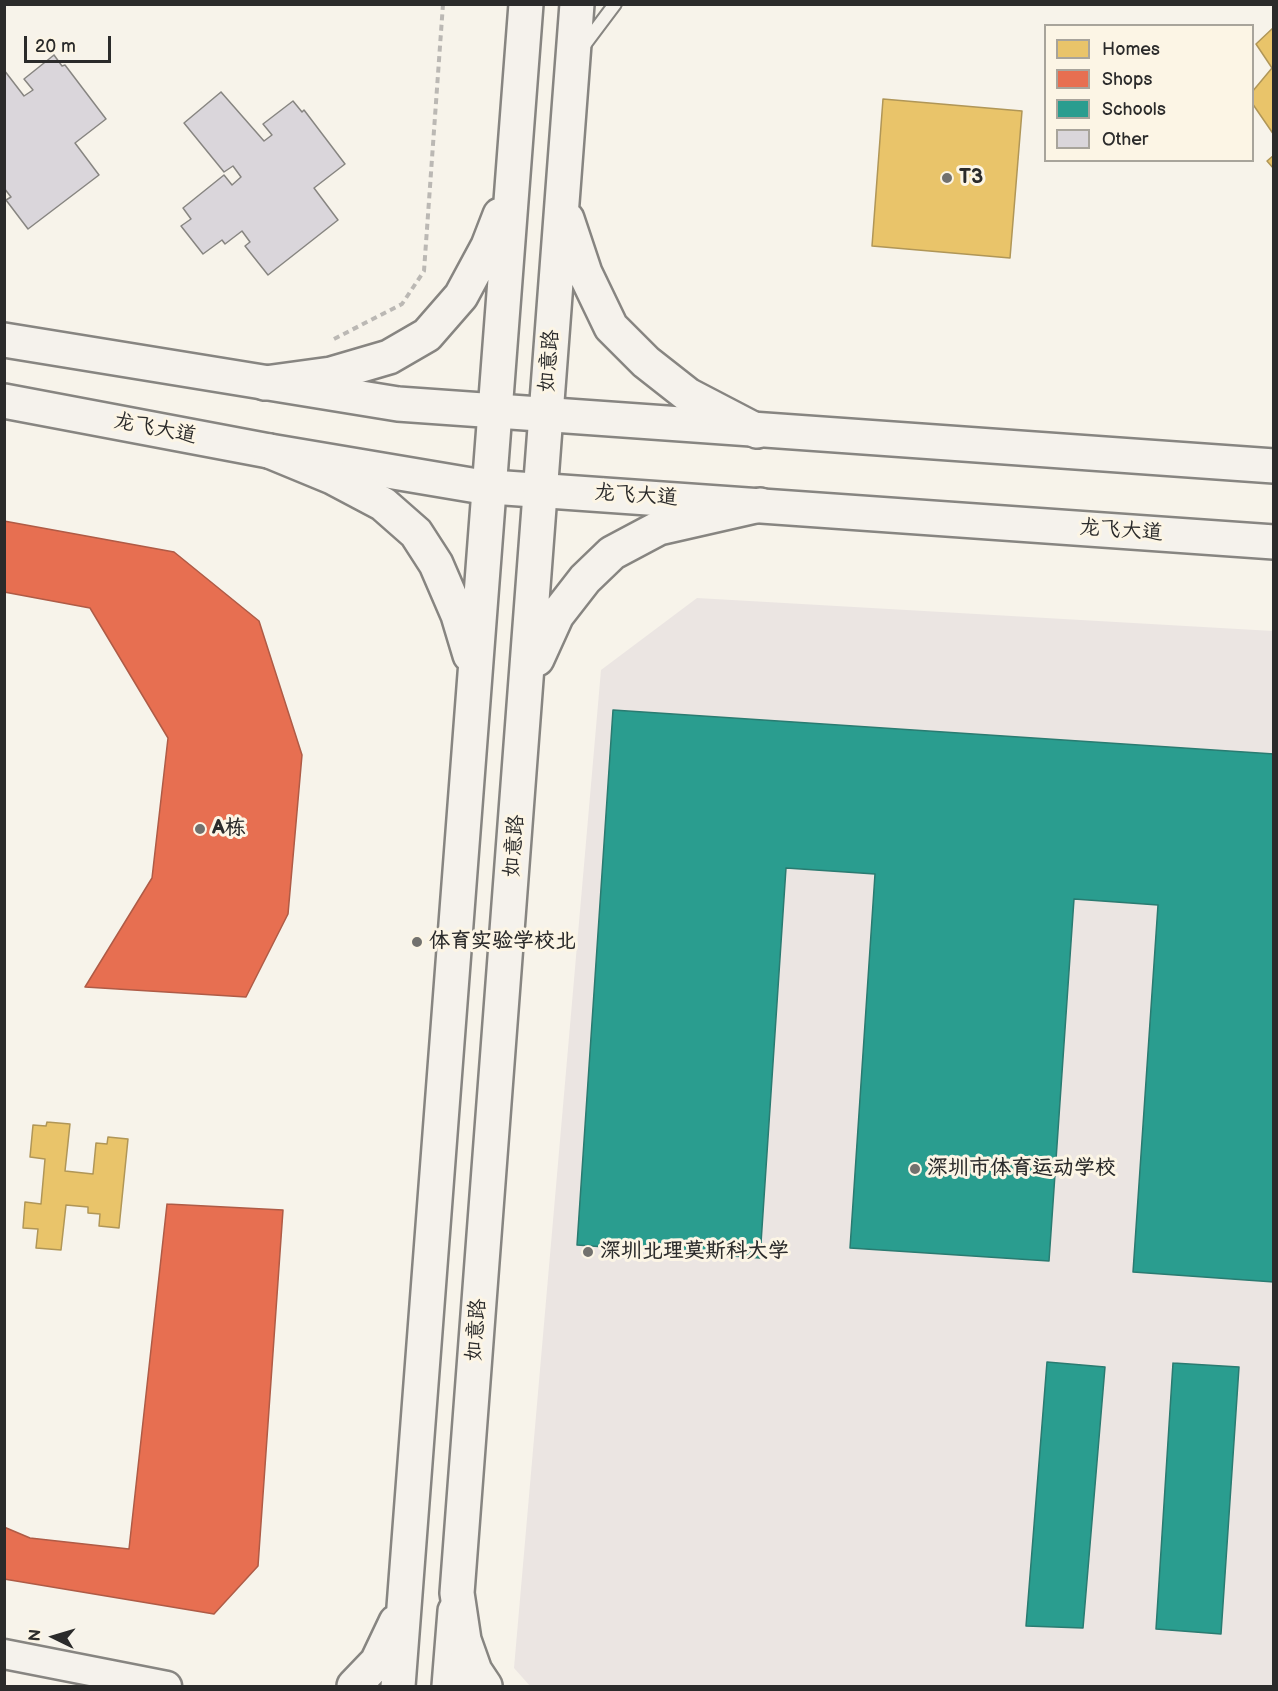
<!DOCTYPE html>
<html>
<head>
<meta charset="utf-8">
<style>
	body { margin:0 }
	#map { position:relative; width:1278px; height:1691px; overflow:hidden; background:#f7f3ea; font-family:"Balsamiq Sans",sans-serif }
	canvas { display:block }
	.frame { position:absolute; inset:0; border:6px solid #2b2b2b; pointer-events:none }
	.legend { position:absolute; left:1044px; top:24px; width:210px; height:138px; box-sizing:border-box; background:#fcf5e5; border:2px solid #a8a49b; margin:0; padding:8px 10px; list-style:none; font-size:18px; color:#2b2b2b }
	.legend li { display:flex; align-items:center; gap:12px; height:30px }
	.legend b { width:30px; border:2px solid #a8a49b }
	.north { position:absolute; left:24px; top:1607px; width:60px; height:60px; -webkit-text-stroke:4px #fcf5e5; paint-order:stroke; rotate:275deg; font-size:16px; font-weight:700; line-height:24px; text-align:center; color:#2b2b2b }
	.north::after { content:''; display:block; margin:auto; width:21px; height:27px; background:#2b2b2b; clip-path:polygon(50% 0,100% 100%,50% 72%,0 100%) }
	.scale { position:absolute; left:24px; top:36px; width:87px; height:27px; box-sizing:border-box; border:3px solid #2b2b2b; border-top:0; padding-left:8px; font-size:18px; line-height:21px; white-space:nowrap; color:#2b2b2b; -webkit-text-stroke:4px #fcf5e5; paint-order:stroke }
</style>
</head>
<body>
<div id="map">
<canvas width="1278" height="1691"></canvas>
<div class="frame"></div>
<ul class="legend">
<li><b style="height:16px;background:#e9c46a"></b>Homes</li>
<li><b style="height:16px;background:#e76f51"></b>Shops</li>
<li><b style="height:16px;background:#2a9d8f"></b>Schools</li>
<li><b style="height:16px;background:#dad6db"></b>Other</li>
</ul>
<div class="north">N</div>
<div class="scale">20 m</div>
</div>
<script>
const ctx = document.querySelector('canvas').getContext('2d');
ctx.lineJoin = 'round';
function paint(path, color) { ctx.fillStyle = color; ctx.fill(path, 'evenodd'); }
const toPath = rows => new Path2D(rows.map(r => 'M' + r).join(''));
function trace(path, color, width, dash) { ctx.strokeStyle = color; ctx.lineWidth = width; ctx.lineCap = dash ? 'butt' : 'round'; ctx.setLineDash(dash || []); ctx.stroke(path); }
function drawText(font, color, halo, rows, align = 'center') {
  ctx.font = font + ' "Balsamiq Sans","LXGW WenKai TC",sans-serif'; ctx.lineWidth = 6; ctx.setLineDash([]); ctx.textBaseline = 'middle'; ctx.strokeStyle = halo; ctx.fillStyle = color; for (const [text, x, y, turn = 0] of rows) {
    ctx.save(); ctx.translate(x, y); ctx.rotate((+turn || 0) * Math.PI / 180); ctx.textAlign = isNaN(turn) ? turn : align; if (halo) ctx.strokeText(text, 0, 0); ctx.fillText(text, 0, 0); ctx.restore();
  }
}
const built = toPath([
	[697,598,1273,631,1273,1686,530,1686,514,1668,601,670]
]);
const homes = toPath([
	[1274,27,1274,135,1252,103,1252,92,1272,68,1256,44,1274,27],
	[883,99,1022,111,1010,258,872,246,883,99],
	[1274,155,1274,169,1267,161,1274,155],
	[173,653,225,709,243,703,236,677,271,669,296,759,256,772,249,742,229,747,215,902,234,912,248,887,285,907,241,989,205,972,219,942,196,934,146,981,120,945,171,900,189,747,141,681,173,653],
	[47,1122,70,1124,65,1171,93,1174,96,1143,107,1144,108,1137,128,1139,119,1228,99,1226,100,1214,88,1213,88,1207,66,1205,61,1250,36,1248,38,1229,23,1228,25,1202,41,1204,45,1159,30,1157,33,1125,46,1126,47,1122],
	[178,1260,201,1263,196,1310,224,1312,228,1282,239,1283,239,1275,259,1277,250,1367,230,1365,231,1353,219,1351,220,1346,197,1343,193,1389,168,1387,170,1368,154,1367,157,1341,172,1343,177,1297,161,1296,164,1264,178,1265,178,1260],
	[165,1462,188,1464,183,1511,211,1514,214,1483,225,1484,226,1477,245,1478,237,1568,217,1566,218,1554,206,1553,206,1547,184,1545,179,1590,154,1588,156,1570,141,1568,144,1543,159,1544,163,1498,148,1497,151,1465,164,1466,165,1462]
]);
const shops = toPath([
	[4,521,174,552,259,621,302,755,288,914,246,997,85,987,152,878,168,738,90,608,4,592,4,521],
	[167,1204,283,1210,258,1566,214,1614,4,1579,4,1527,30,1538,129,1549,167,1204]
]);
const schools = toPath([
	[613,710,1274,754,1274,1282,1133,1272,1158,905,1074,899,1049,1261,850,1248,875,874,786,868,760,1258,577,1245,613,710],
	[1047,1362,1105,1367,1083,1628,1026,1626,1047,1362],
	[1173,1363,1239,1367,1221,1634,1156,1629,1173,1363]
]);
const building = toPath([
	[54,55,62,66,65,65,106,119,75,143,99,175,28,229,6,200,11,197,4,188,4,70,24,96,33,90,24,79,54,55],
	[221,92,264,141,272,135,263,124,293,101,302,112,304,110,345,164,314,188,338,220,268,275,245,246,250,242,242,231,225,244,222,240,203,254,181,226,191,219,183,208,224,175,232,185,241,177,233,166,224,172,184,123,221,92]
]);
const path = toPath([
	[334,339,402,304,424,271,443,4]
]);
const service = toPath([
	[582,48,615,4]
]);
const tertiary = toPath([
	[4,1654,167,1686]
]);
const secondary = toPath([
	[4,340,398,404,1274,466],
	[4,401,269,451,477,486,1274,542],
	[449,1686,455,1611]
]);
const primary = toPath([
	[567,219,585,273,611,327,646,362,688,395,757,431],
	[265,383,331,374,389,357,427,335,461,296,488,246,500,215],
	[269,451,332,477,383,504,416,533,436,564,458,615,470,655],
	[537,659,557,615,585,579,612,553,659,528,760,505],
	[354,1686,377,1662,396,1622],
	[398,1686,526,4],
	[485,1686,475,1671,464,1640,457,1593,577,4]
]);
const markers = [
	[947,178,6,"#72716e"],
	[200,829,6,"#72716e"],
	[417,942,6,"#72716e"],
	[915,1169,6,"#72716e"],
	[588,1252,6,"#72716e"]
];
const poiNames = [
	["T3",959,178],
	["A栋",212,829],
	["体育实验学校北",429,942],
	["深圳市体育运动学校",927,1169],
	["深圳北理莫斯科大学",600,1252]
];
const streetNames = [
	["如意路",550,361,-86],
	["龙飞大道",155,429,11],
	["龙飞大道",636,496,4],
	["龙飞大道",1121,531,4],
	["如意路",515,846,-86],
	["如意路",477,1330,-86]
];
paint(built, '#ebe5e2');
paint(homes, '#e9c46a');
trace(homes, '#b09657', 1.5);
paint(shops, '#e76f51');
trace(shops, '#af5b46', 1.5);
paint(schools, '#2a9d8f');
trace(schools, '#2a7b71', 1.5);
paint(building, '#dad6db');
trace(building, '#878581', 1.5);
trace(service, '#878581', 16);
trace(tertiary, '#878581', 33);
trace(secondary, '#878581', 38);
trace(primary, '#878581', 38);
trace(path, '#bbb8b4', 4, [6, 4.5]);
trace(service, '#f5f2ec', 12);
trace(tertiary, '#f5f2ec', 28);
trace(secondary, '#f5f2ec', 33);
trace(primary, '#f5f2ec', 33);
for (const [x, y, r, color] of markers) { const dot = new Path2D(); dot.arc(x, y, r, 0, 2 * Math.PI); ctx.fillStyle = color; ctx.fill(dot); trace(dot, '#fcf5e5', 2); }
drawText('bold 21px', '#2b2b2b', '#fcf5e5', poiNames, 'left');
drawText('21px', '#2b2b2b', '#fcf5e5', streetNames);
</script>
</body>
</html>
